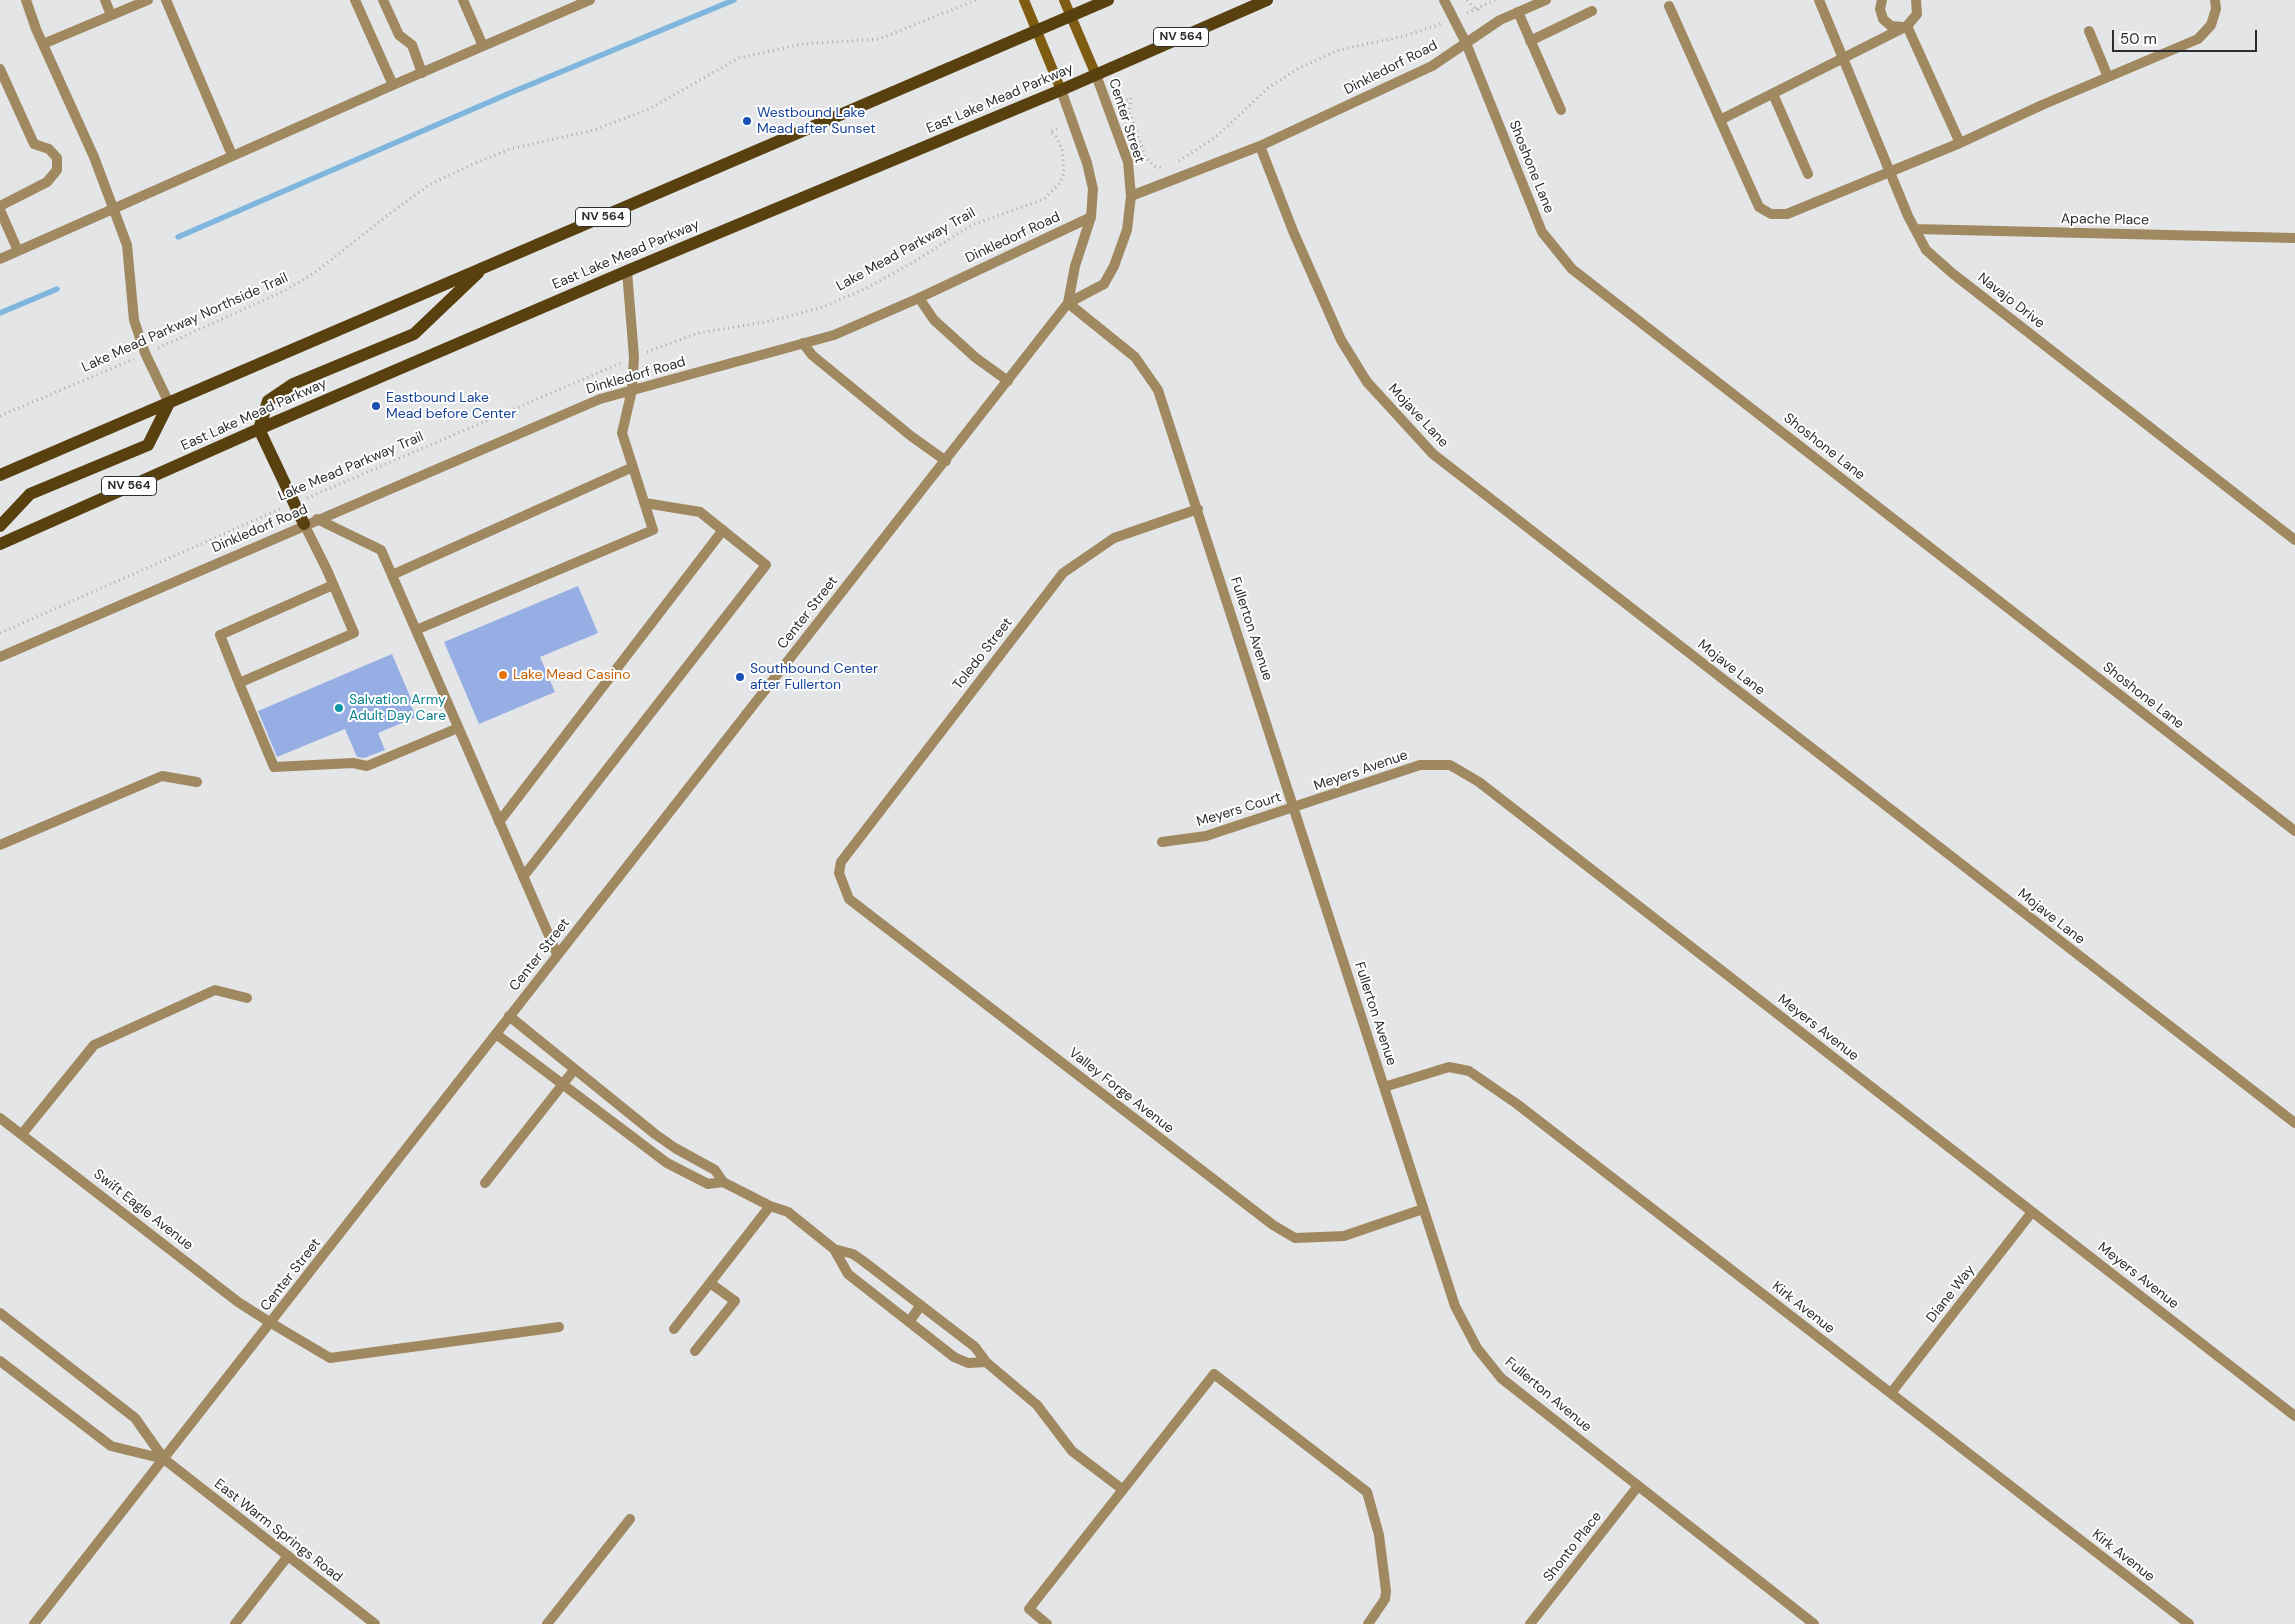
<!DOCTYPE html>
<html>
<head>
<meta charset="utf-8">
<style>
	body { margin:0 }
	#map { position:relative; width:2295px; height:1624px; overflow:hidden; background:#e4e5e7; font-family:"DM Sans",sans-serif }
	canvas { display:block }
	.scale { position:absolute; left:2112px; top:30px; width:145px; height:22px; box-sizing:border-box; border:2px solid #2c2d2e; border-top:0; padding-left:6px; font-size:15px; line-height:18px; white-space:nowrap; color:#2c2d2e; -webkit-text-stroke:4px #fff; paint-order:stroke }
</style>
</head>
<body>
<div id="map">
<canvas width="2295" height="1624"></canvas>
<div class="scale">50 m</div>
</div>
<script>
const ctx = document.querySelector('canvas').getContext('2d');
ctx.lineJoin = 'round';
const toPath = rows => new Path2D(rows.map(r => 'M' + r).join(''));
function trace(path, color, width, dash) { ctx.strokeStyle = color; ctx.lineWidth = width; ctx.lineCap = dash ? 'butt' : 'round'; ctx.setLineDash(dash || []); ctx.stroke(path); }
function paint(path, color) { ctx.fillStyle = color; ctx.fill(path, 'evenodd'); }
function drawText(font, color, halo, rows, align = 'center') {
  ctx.font = font + ' "DM Sans",sans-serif'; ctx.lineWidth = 4; ctx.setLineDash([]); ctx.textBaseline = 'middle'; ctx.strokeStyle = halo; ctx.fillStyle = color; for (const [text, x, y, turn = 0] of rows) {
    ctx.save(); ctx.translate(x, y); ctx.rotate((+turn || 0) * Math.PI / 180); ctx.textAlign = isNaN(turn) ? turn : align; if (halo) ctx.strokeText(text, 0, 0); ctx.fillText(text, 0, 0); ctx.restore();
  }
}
const stream = toPath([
	[178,237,510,93,734,0],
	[0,313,57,289]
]);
const building = toPath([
	[578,586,598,633,540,657,555,692,479,724,444,642],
	[392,654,412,701,410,703,416,717,378,733,385,750,364,758,357,757,345,729,277,757,258,711]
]);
const path = toPath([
	[1467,0,1475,9,1483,11],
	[1467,13,1495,0],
	[1122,102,1131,98,1129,111,1145,156,1154,166,1162,168],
	[1179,161,1217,136,1268,88,1299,68,1339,50,1404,36,1441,24],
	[158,348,286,290,317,271,393,211,429,185,473,164,510,149,594,130,649,109,739,58,802,44,879,39,976,0],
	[647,352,698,333,771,321,823,307,867,288,915,261,972,225,1044,199,1060,183,1064,173,1062,149,1056,136,1050,132,1060,127],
	[0,416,134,359],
	[307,498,621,363],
	[0,633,280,509]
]);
const service = toPath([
	[26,0,36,29,94,157,127,245,134,320,145,353,169,403],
	[105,0,111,15],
	[166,0,232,155],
	[383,0,399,35,412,45,422,73],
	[463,0,483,46],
	[1882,0,1880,9,1883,19,1891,26,1903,27],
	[1669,6,1720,120,1907,26,1917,14,1916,0],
	[1518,12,1561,110],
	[1907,26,1960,143],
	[2089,31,2108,77],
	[1530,41,1592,11],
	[43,44,148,0],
	[0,69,34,144,49,149,57,158,57,170,47,182,0,206],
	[393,85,590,0],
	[1773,94,1808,174],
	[1720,120,1759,207,1771,214,1787,214,1960,143,2042,105,2198,39,2211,25,2216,9,2215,0],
	[0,210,18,251],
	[0,259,393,85,355,0],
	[919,298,934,320,976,358,1008,381],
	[803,343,812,355,911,436,946,461],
	[317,519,381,550,557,954],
	[304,524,327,570,354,633,239,683,274,767,353,763,367,766,458,728],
	[392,575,633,467],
	[416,630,653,530,622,433,632,390,634,357,627,271],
	[239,683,220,635,333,585],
	[499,822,723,530],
	[523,877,766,565,700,512,645,503],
	[496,1034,667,1163,708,1184,723,1182,715,1170,675,1148,655,1134,509,1016],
	[723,1182,770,1206,788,1212,834,1249,853,1254,863,1261,975,1347,986,1362,968,1363,954,1357,848,1274,834,1249],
	[485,1183,574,1070],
	[909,1322,921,1305],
	[271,1323,330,1358,559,1327],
	[674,1329,770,1206],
	[695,1351,735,1301,710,1283],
	[986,1362,1037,1405,1072,1451,1122,1489],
	[547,1624,630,1519],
	[1047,1624,1029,1609,1214,1374,1367,1492,1379,1535,1386,1591,1385,1599,1368,1624]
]);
const minor = toPath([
	[1444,0,1466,43,1542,232,1572,269,2295,831],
	[1819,0,1908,216,1926,250,1952,273,2295,540],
	[1260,146,1293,231,1341,340,1367,382,1433,454,2295,1123],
	[1131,196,1260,146,1432,66,1500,20,1546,0],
	[1915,229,2295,238],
	[1068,303,1135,357,1158,390,1455,1306,1477,1348,1501,1378,1814,1624],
	[1198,509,1114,538,1063,573,841,862,839,873,849,899,1273,1225,1295,1238,1344,1236,1423,1209],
	[0,657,600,399,834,335,919,298,1091,217],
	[1162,842,1206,836,1420,765,1450,765,1479,782,2295,1416],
	[0,845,162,776,197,782],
	[1384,1087,1449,1067,1469,1071,1517,1104,2189,1624],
	[0,1118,238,1302,271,1323],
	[22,1134,94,1045,215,990,247,998],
	[1891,1393,2032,1212],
	[235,1624,288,1556],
	[1530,1624,1638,1486]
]);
const tertiary = toPath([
	[1061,90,1087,163,1093,189,1091,217,1075,266,1068,303],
	[0,1313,135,1418,164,1459,375,1624],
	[0,1361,111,1446,164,1459],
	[34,1624,1068,303,1104,284,1114,266,1127,230,1131,196,1128,162,1096,75]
]);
const secondary = toPath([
	[1024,0,1061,90],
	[1064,0,1096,75]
]);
const primary = toPath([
	[0,475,1108,0],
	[304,524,259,429,268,401,293,384,414,334,478,273],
	[0,526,30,494,148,445,169,403],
	[0,544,259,429,627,271,1061,90,1267,0]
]);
const markers = [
	[747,121,5,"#1a4fb4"],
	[376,406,5,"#1a4fb4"],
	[503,675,5,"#e8710a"],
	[740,677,5,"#1a4fb4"],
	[339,708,5,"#0f9aa8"]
];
const shields = [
	[1181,37,55],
	[603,217,55],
	[129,486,55]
];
const shieldNames = [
	["NV 564",1181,37],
	["NV 564",603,217],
	["NV 564",129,486]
];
const streetNames = [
	["Dinkledorf Road",1391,68,-27],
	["East Lake Mead Parkway",1000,99,-23],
	["Center Street",1126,121,72],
	["Shoshone Lane",1531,167,68],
	["Apache Place",2105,220,1],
	["Dinkledorf Road",1013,238,-25],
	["Lake Mead Parkway Trail",906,250,-29],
	["East Lake Mead Parkway",626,255,-23],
	["Navajo Drive",2011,301,38],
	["Lake Mead Parkway Northside Trail",185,323,-24],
	["Dinkledorf Road",636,376,-16],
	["East Lake Mead Parkway",254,415,-24],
	["Mojave Lane",1418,416,47],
	["Shoshone Lane",1824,447,38],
	["Lake Mead Parkway Trail",351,467,-23],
	["Dinkledorf Road",260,529,-23],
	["Center Street",808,613,-52],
	["Fullerton Avenue",1251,629,72],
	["Toledo Street",983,654,-52],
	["Mojave Lane",1731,668,38],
	["Shoshone Lane",2143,696,38],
	["Meyers Avenue",1361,771,-19],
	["Meyers Court",1239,810,-17],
	["Mojave Lane",2051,917,38],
	["Center Street",540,955,-52],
	["Fullerton Avenue",1375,1014,72],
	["Meyers Avenue",1818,1028,38],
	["Valley Forge Avenue",1121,1091,38],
	["Swift Eagle Avenue",143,1210,38],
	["Center Street",291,1275,-52],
	["Meyers Avenue",2138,1276,38],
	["Diane Way",1951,1294,-52],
	["Kirk Avenue",1803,1308,38],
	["Fullerton Avenue",1548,1395,40],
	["East Warm Springs Road",278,1531,38],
	["Shonto Place",1573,1547,-52],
	["Kirk Avenue",2123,1556,38]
];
const transitNames = [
	["Westbound Lake",757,113],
	["Mead after Sunset",757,129],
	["Eastbound Lake",386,398],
	["Mead before Center",386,414],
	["Southbound Center",750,669],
	["after Fullerton",750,685]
];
const foodNames = [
	["Lake Mead Casino",513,675]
];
const cultureNames = [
	["Salvation Army",349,700],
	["Adult Day Care",349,716]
];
trace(stream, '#7eb6dd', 5.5);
paint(building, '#96aee3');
trace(path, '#a9aaab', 3, [1, 4]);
trace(service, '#a08960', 10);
trace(minor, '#a08960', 10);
trace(tertiary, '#a08960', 10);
trace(secondary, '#7e5c11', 10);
trace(primary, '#59400f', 12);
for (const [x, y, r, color] of markers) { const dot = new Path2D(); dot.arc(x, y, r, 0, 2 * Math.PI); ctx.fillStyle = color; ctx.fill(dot); trace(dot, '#fff', 2); }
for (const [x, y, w] of shields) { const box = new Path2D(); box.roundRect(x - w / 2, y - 9.5, w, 19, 4); ctx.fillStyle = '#fff'; ctx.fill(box); trace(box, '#2c2d2e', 1); }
drawText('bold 12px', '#2c2d2e', null, shieldNames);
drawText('14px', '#2c2d2e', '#fff', streetNames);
drawText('14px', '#164399', '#fff', transitNames, 'left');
drawText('14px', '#c56008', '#fff', foodNames, 'left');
drawText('14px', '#0d838f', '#fff', cultureNames, 'left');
</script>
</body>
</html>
